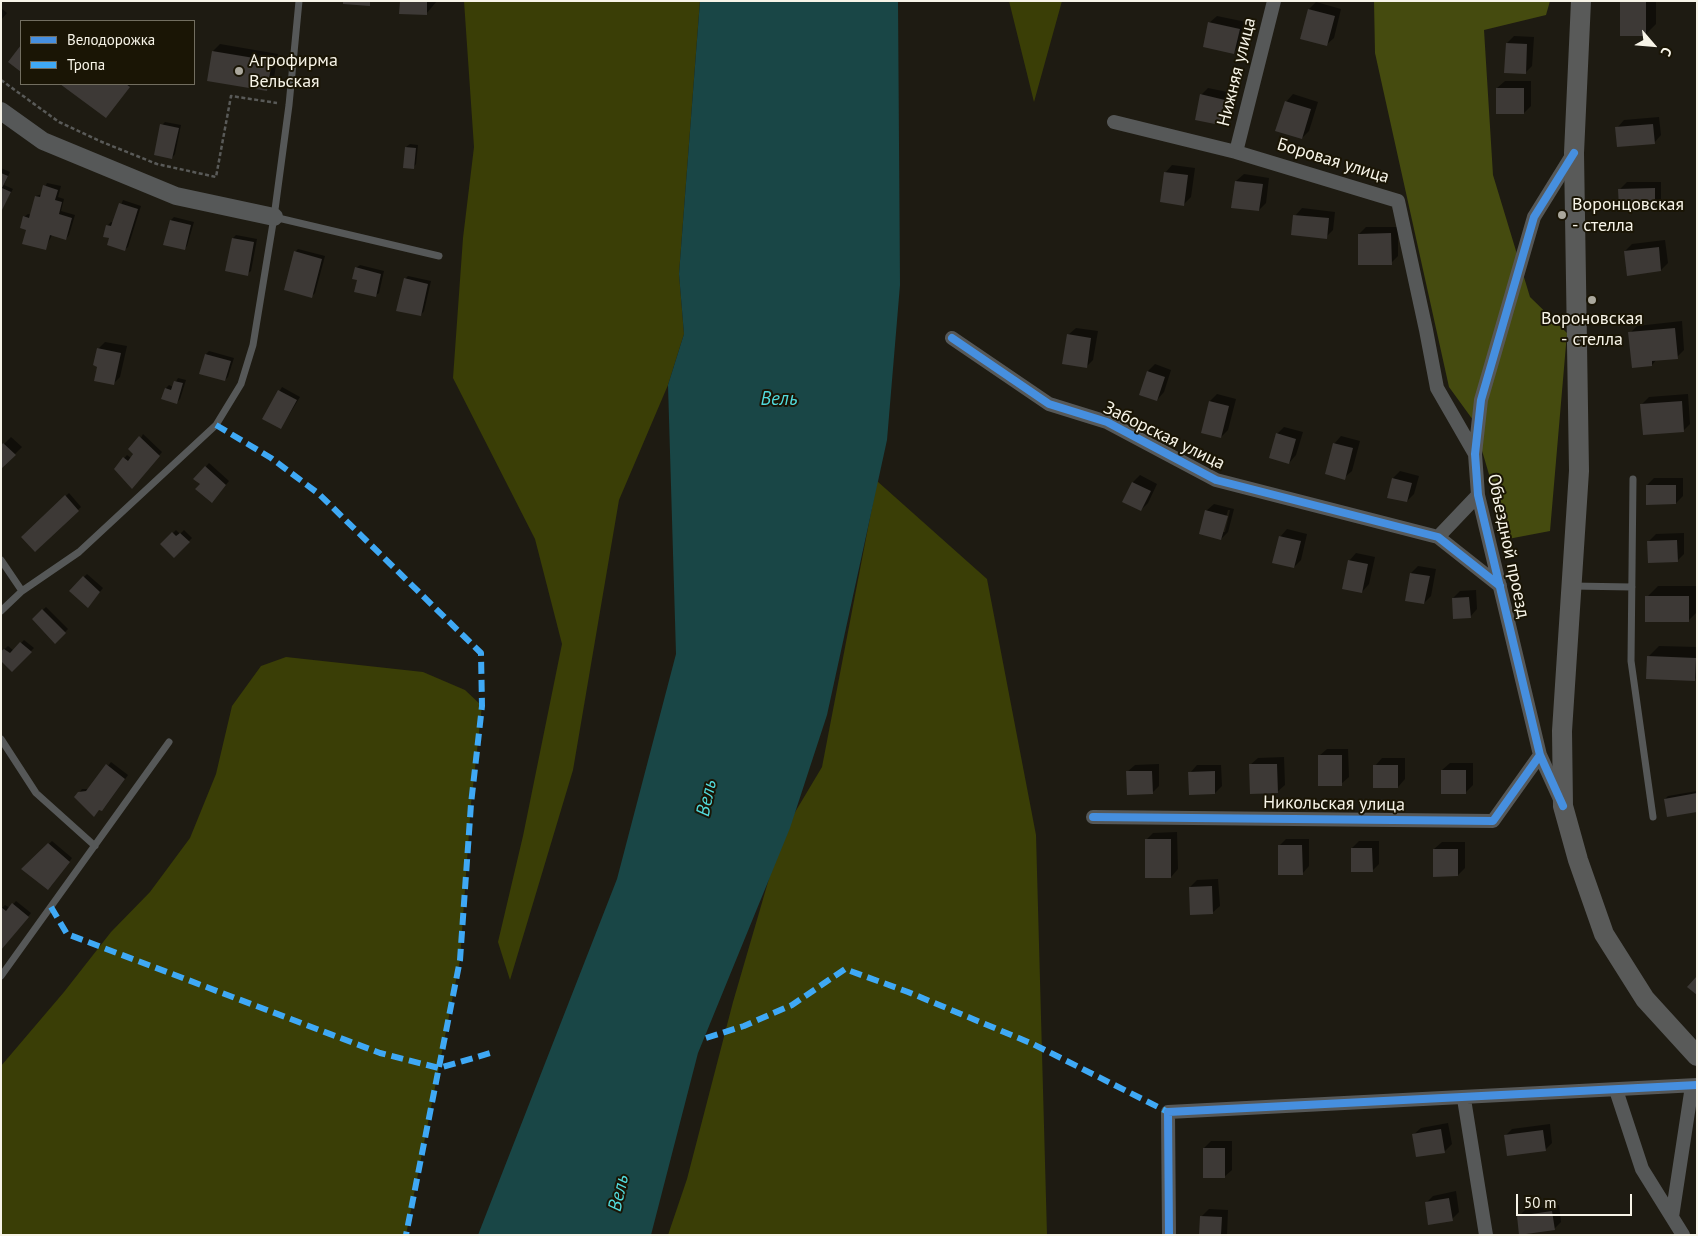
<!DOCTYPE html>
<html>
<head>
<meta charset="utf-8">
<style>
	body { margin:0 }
	#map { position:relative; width:1698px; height:1236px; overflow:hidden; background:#1e1b12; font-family:"PT Sans",sans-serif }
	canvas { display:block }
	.frame { position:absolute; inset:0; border:2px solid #f7f4e8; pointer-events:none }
	.legend { position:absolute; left:20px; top:20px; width:175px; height:65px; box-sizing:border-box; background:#1a1505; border:1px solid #726e60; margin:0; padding:6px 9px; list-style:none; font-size:15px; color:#f7f4e8 }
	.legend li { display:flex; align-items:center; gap:10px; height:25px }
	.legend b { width:25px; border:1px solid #726e60 }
	.north { position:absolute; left:1628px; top:20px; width:50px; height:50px; -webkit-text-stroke:4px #1a1505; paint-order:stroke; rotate:117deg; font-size:14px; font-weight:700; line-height:20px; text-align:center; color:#f7f4e8 }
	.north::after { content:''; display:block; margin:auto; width:18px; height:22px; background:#f7f4e8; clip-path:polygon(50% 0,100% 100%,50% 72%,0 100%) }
	.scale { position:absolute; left:1516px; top:1194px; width:116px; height:22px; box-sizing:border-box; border:2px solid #f7f4e8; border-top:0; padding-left:6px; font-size:15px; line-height:18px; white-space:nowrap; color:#f7f4e8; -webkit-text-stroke:4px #1a1505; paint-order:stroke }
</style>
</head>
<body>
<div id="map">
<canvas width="1698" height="1236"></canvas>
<div class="frame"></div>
<ul class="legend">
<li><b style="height:6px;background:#468fdf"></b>Велодорожка</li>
<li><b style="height:6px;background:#3fa9f5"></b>Тропа</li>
</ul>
<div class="north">С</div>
<div class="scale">50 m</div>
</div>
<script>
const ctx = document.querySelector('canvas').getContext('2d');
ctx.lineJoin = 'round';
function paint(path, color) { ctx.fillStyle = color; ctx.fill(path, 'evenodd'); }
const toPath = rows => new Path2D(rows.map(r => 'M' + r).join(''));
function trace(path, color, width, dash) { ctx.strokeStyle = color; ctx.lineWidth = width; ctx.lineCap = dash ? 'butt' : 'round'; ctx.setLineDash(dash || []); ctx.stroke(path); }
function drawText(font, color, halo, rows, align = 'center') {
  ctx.font = font + ' "PT Sans",sans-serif'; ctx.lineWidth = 4; ctx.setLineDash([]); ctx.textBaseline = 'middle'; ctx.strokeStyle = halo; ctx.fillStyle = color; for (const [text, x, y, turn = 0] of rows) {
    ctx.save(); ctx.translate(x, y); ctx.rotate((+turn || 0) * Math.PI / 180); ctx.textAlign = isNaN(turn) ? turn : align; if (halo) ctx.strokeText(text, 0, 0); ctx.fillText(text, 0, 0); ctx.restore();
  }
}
const green = toPath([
	[464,1,700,1,679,274,684,334,668,385,619,500,573,770,510,980,498,942,523,836,562,644,535,539,453,378,463,238,474,147],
	[1009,1,1062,1,1034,102],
	[877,481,987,579,1036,835,1047,1235,668,1235,687,1179,733,1002,782,834,822,767],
	[286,657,423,672,465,690,482,706,471,804,460,960,406,1235,1,1235,1,1066,64,992,111,932,150,892,190,838,216,774,232,706,261,666]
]);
const forest = toPath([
	[1374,1,1550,1,1546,15,1484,30,1493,175,1530,297,1567,333,1550,531,1508,539,1473,420,1449,387,1375,53]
]);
const water = toPath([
	[700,1,898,1,900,285,887,440,827,715,790,828,698,1053,651,1235,478,1235,617,879,676,654,668,385,684,334,679,274]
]);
const shadow = toPath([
	[401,1,437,1,426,14],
	[1622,1,1656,1,1656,24,1645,35],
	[1316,2,1341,9,1334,38,1326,45,1309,9],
	[1,8,7,13,1,20],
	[1217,16,1246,22,1241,45,1234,52,1209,23],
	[1514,36,1534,37,1532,66,1525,73,1507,43],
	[220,44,278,54,273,83,266,90,213,51],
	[1505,81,1531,81,1531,106,1524,113,1497,88],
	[62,84,131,84,106,116],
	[1208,88,1232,93,1227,117,1219,124,1201,95],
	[1293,94,1318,102,1309,131,1302,138,1286,102],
	[1659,117,1661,135,1654,143,1617,128,1624,120],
	[165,122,181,125,175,154,172,158,162,125],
	[410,144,418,145,416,164,413,168,406,147],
	[1172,165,1195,168,1191,197,1184,204,1165,173],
	[1,168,10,172,4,185,13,189,1,210],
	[1244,174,1269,178,1266,203,1259,210,1236,181],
	[1627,182,1661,182,1661,199,1654,206,1620,189],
	[47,183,61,186,58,197,64,199,61,211,75,215,69,235,66,239,52,235,45,249,28,229,24,217,28,214,31,215,36,196,42,194],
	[123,200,141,206,128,247,124,250,110,238,104,236,108,225,111,222,114,223],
	[1302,208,1335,212,1333,230,1326,237,1295,216],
	[174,217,194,222,187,246,184,249,171,220],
	[1366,227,1398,227,1398,256,1391,263,1359,234],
	[236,235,257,239,251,271,247,274,233,238],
	[1665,240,1668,263,1661,270,1625,251,1632,244],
	[298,249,325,256,315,293,312,296,295,252],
	[360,265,384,271,379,293,375,296,358,280,356,268],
	[408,276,431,281,424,311,421,315,405,279],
	[1682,321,1684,350,1677,357,1657,359,1652,365,1630,333,1637,326],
	[1076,328,1098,331,1093,360,1086,367,1068,335],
	[105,342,127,346,120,377,113,384,98,367,98,349],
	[209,351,234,358,228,377,225,380,206,354],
	[1155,364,1171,370,1164,392,1157,400,1140,394,1148,371],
	[178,378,186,380,180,399,177,402,166,388,169,385,173,387],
	[282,387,300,397,281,428,264,418],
	[1217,394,1236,399,1228,430,1221,437,1202,432,1210,401],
	[1688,394,1690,424,1683,431,1642,404,1649,397],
	[1284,427,1303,432,1296,455,1289,463,1277,434],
	[143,434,162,452,135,484,115,469,127,455,131,458],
	[1341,436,1360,441,1352,471,1344,478,1334,444],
	[11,437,22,447,1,468,1,447],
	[209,463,229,481,215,498,195,479],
	[1400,471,1419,476,1414,494,1407,501,1393,478],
	[1140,475,1157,484,1148,503,1141,510,1133,482],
	[1654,478,1683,478,1683,496,1676,503,1647,485],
	[69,493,81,507,36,551,22,537],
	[1214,504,1234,509,1228,532,1221,539,1206,511],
	[1228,510,1230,510,1225,532,1222,532],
	[1287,529,1307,534,1301,560,1294,567,1280,537],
	[176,530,180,534,184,530,192,538,174,556,162,544],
	[1684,533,1684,554,1677,561,1649,541,1656,534],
	[1356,553,1375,557,1369,584,1362,592,1349,561],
	[1418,566,1436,569,1431,596,1424,603,1411,573],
	[87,574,103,588,91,603,70,591],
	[1658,586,1697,586,1697,612,1688,621,1647,597],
	[1476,590,1477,609,1470,617,1453,598,1460,591],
	[46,607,68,629,55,642,33,619],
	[24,640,34,648,12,670,1,652,8,646,14,651],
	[1659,646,1697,647,1697,677,1695,679,1648,657],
	[1327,749,1348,749,1349,777,1341,784,1319,756],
	[1284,757,1285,785,1277,792,1250,765,1258,758],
	[1382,758,1405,758,1405,779,1398,787,1375,766],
	[111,762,128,775,105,807,100,808,94,816,79,793,82,789,90,789],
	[1450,763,1473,763,1473,785,1466,792,1442,770],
	[1159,764,1159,786,1152,793,1127,772,1135,765],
	[1197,765,1221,765,1222,786,1215,793,1190,773],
	[1697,791,1697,811,1665,799,1668,796],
	[1177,832,1178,869,1171,877,1146,840,1153,833],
	[1286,839,1309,839,1309,866,1302,874,1279,846],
	[52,841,72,858,51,886,23,869],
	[1359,841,1379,841,1379,864,1372,871,1352,848],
	[1442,842,1465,842,1465,868,1458,875,1434,849],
	[1218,879,1220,906,1212,913,1190,887,1197,880],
	[16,901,31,913,1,949,2,908,5,905,10,908],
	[1448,1123,1452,1144,1445,1151,1413,1135,1421,1128],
	[1550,1124,1552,1143,1545,1150,1505,1136,1512,1129],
	[1211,1141,1232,1141,1232,1170,1224,1177,1204,1148],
	[1456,1191,1459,1212,1452,1219,1426,1203,1433,1196],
	[1559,1205,1561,1222,1554,1229,1518,1217,1525,1210],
	[1209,1209,1228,1210,1227,1235,1200,1235,1201,1217]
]);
const building = toPath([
	[343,1,370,1,370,6,343,4],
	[400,1,427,1,427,15,399,14],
	[1620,1,1646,1,1646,36,1620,36],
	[1308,9,1335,16,1327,46,1300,39],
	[1208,22,1240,29,1234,54,1203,47],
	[1506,43,1527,44,1526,74,1504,73],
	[21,45,21,72,8,62],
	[212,51,272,61,267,91,207,81],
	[60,84,126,84,130,87,106,118],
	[1496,88,1524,88,1524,114,1496,114],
	[1200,94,1225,100,1220,125,1195,120],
	[1285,101,1311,109,1302,139,1275,131],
	[160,124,179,128,172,159,154,155],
	[1653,124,1655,144,1617,147,1615,127],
	[405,147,416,148,414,169,403,168],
	[1164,172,1188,175,1184,206,1160,202],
	[1,173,8,176,2,188,11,192,1,212],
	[1235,181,1263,184,1259,211,1231,208],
	[43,185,58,190,55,200,62,202,59,214,72,218,66,240,50,235,46,250,22,244,26,230,20,228,23,216,29,218,35,196,40,197],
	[1655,188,1655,208,1619,208,1618,189],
	[119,203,138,209,125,251,107,245,109,238,103,237,106,225,111,226],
	[1293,215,1329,218,1327,239,1291,235],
	[170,220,191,225,185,250,163,245],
	[1391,233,1392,265,1358,265,1358,234],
	[232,238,254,242,248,276,225,271],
	[1659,247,1661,271,1627,276,1624,251],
	[294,251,322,259,312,298,284,290],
	[355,267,381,274,376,297,354,292,357,280,352,279],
	[404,278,428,284,421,316,396,311],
	[1675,328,1678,359,1652,361,1652,366,1632,368,1628,332],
	[1067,334,1091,338,1087,368,1062,364],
	[97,348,121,353,114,385,94,381,97,367,93,365],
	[205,354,231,361,225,381,199,374],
	[1147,371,1165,377,1157,401,1139,395],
	[174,381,183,383,177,404,161,399,165,388,171,390],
	[278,390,297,400,281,429,262,419],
	[1209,401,1229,406,1221,438,1201,433],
	[1682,401,1684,432,1643,435,1640,404],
	[1276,433,1296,439,1289,464,1269,458],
	[139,436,160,456,132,489,114,469,123,457,128,461,133,454,128,449],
	[3,443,16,455,1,469,1,446],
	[1333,443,1353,448,1345,480,1325,474],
	[205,466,226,485,212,503,195,489,200,484,193,479],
	[1392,478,1412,483,1407,502,1387,498],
	[1132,482,1151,491,1141,511,1122,502],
	[1646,485,1676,485,1676,504,1646,505],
	[65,495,79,511,35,552,21,537],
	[1205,510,1228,516,1221,540,1199,534],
	[172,532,176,536,180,533,190,542,174,558,160,544],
	[1279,536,1301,541,1294,568,1272,563],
	[1677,540,1678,562,1648,563,1647,541],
	[1348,560,1368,564,1362,593,1342,589],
	[1410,573,1430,576,1424,604,1405,601],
	[83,576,100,592,88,608,69,591],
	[1645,596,1689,596,1689,622,1645,622],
	[1469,597,1471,618,1453,619,1452,598],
	[42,609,66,633,55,644,32,619],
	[20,642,32,652,12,672,1,661,1,651,4,649,10,653],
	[1647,656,1696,658,1695,681,1646,679],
	[1318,755,1342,755,1342,786,1318,786],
	[106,764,125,779,102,811,99,810,94,817,74,797,78,792,86,791],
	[1249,764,1277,764,1278,793,1250,794],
	[1373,765,1398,765,1398,788,1373,788],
	[1441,770,1466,770,1466,794,1441,794],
	[1126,771,1152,771,1153,794,1127,795],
	[1215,771,1215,794,1189,795,1188,772],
	[1697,793,1697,812,1667,817,1664,799],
	[1145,839,1171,839,1171,878,1145,878],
	[48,843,70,862,48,890,21,869],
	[1278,845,1302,845,1303,875,1278,875],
	[1351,848,1372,848,1373,872,1351,872],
	[1433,849,1458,849,1458,876,1433,877],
	[1212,886,1213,914,1190,915,1189,887],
	[12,903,29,917,1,950,1,907,6,911],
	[1697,976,1697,995,1687,987],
	[1441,1129,1445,1153,1416,1157,1412,1134],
	[1543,1130,1546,1151,1507,1156,1504,1135],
	[1203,1148,1225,1148,1225,1178,1203,1178],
	[1449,1198,1453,1221,1428,1225,1425,1202],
	[1552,1211,1555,1230,1519,1235,1517,1216],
	[1200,1216,1222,1217,1221,1235,1199,1235]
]);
const path = toPath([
	[1,80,59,122,102,142,157,164,216,177,231,96,277,103]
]);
const service = toPath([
	[274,217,439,256],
	[1633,479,1631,661,1653,817],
	[1,560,22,591],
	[1572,586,1632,587],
	[1,611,22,591,79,552,216,425,241,384,253,345,274,217,289,105,299,1],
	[1,739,36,793,95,846],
	[1,976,169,742]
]);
const minor = toPath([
	[1114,122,1236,152,1398,201,1426,330,1437,388,1475,454],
	[1236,152,1274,1],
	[952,338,1049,404,1107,422,1216,480,1438,537,1500,586],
	[1438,537,1478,495],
	[1560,799,1540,755,1478,495,1475,454,1481,400,1534,217,1573,154],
	[1093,817,1493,821,1540,755],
	[1616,1090,1642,1169,1683,1235],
	[1464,1099,1486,1235],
	[1672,1217,1692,1086],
	[1169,1235,1168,1112,1697,1085]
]);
const tertiary = toPath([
	[1,111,43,141,176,196,274,217]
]);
const secondary = toPath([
	[1581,1,1574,153,1579,471,1562,731,1563,806,1578,860,1604,934,1645,999,1697,1056]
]);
const quiet = toPath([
	[216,425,271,458,319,494,481,653,482,706,471,804,460,960,406,1235],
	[51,907,67,934,380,1053,439,1068,494,1052],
	[706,1038,744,1026,792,1005,845,969,908,992,1033,1044,1168,1112]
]);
const cycleway = toPath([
	[952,338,1049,404,1107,422,1216,480,1438,537,1500,586],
	[1563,806,1540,755,1478,495,1475,454,1481,400,1534,217,1574,153],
	[1093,817,1493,821,1540,755],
	[1169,1235,1168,1112,1697,1085]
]);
const markers = [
	[239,71,5,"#aba89d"],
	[1562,215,5,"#aba89d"],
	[1592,300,5,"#aba89d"]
];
const poiNames = [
	["Агрофирма",249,61],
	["Вельская",249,82],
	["Воронцовская",1572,205],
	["- стелла",1572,226],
	["Вороновская",1592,319,"center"],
	["- стелла",1592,340,"center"]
];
const streetNames = [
	["Нижняя улица",1237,72,-76],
	["Боровая улица",1333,161,17],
	["Заборская улица",1164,436,26],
	["Объездной проезд",1508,546,78],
	["Никольская улица",1334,804,1]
];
const waterNames = [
	["Вель",779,400],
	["Вель",707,798,-78],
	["Вель",619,1193,-77]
];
paint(green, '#3a3e06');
paint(forest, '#454b0f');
paint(water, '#194646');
paint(shadow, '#0007');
paint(building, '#3d3936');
trace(path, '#595a58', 2.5, [4, 2.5]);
trace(service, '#565858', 7);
trace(minor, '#565858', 14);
trace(tertiary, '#565858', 18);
trace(secondary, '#595a59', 20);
trace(quiet, '#3fa9f5', 6, [12, 6]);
trace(cycleway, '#468fdf', 8);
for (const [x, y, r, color] of markers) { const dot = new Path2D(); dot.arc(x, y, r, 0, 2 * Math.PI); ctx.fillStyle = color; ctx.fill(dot); trace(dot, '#1a1505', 2); }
drawText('18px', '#f7f4e8', '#1a1505', poiNames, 'left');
drawText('18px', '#f7f4e8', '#1a1505', streetNames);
drawText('italic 19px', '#52dbdd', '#1a1505', waterNames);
</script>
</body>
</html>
